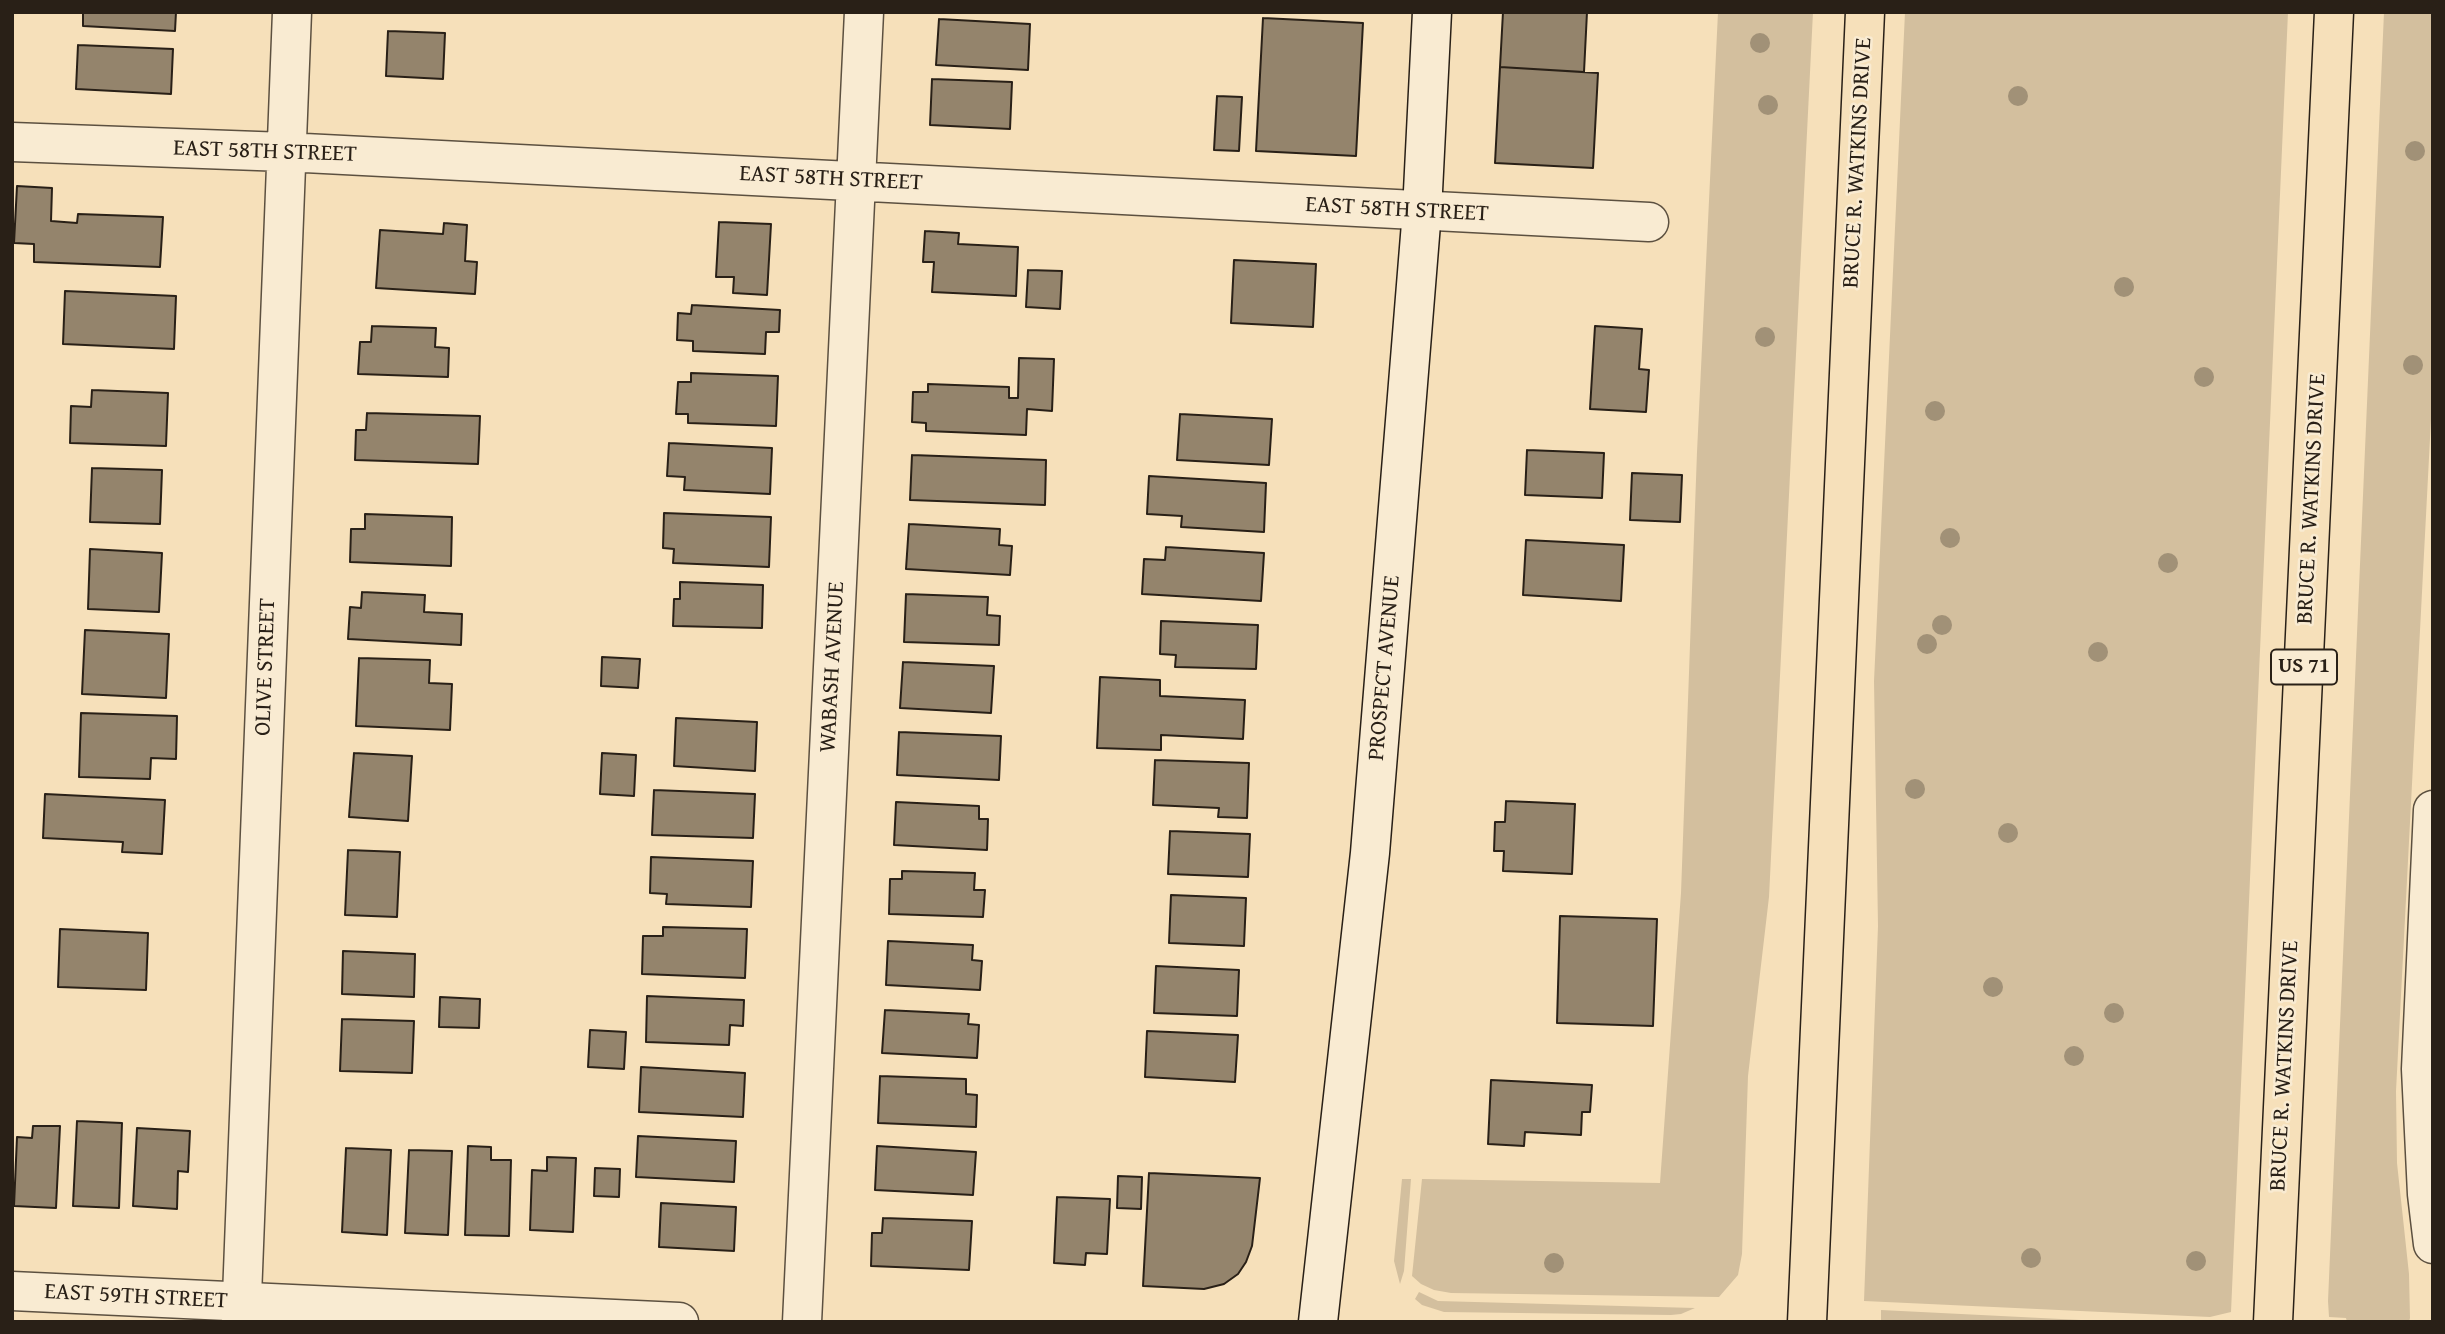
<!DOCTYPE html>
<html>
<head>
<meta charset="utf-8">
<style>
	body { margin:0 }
	#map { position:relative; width:2445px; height:1334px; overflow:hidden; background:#f6e0ba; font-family:"Gentium Book Plus",serif }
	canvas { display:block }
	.frame { position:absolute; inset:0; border:14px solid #292017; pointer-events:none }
</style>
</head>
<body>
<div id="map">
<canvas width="2445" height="1334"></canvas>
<div class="frame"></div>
</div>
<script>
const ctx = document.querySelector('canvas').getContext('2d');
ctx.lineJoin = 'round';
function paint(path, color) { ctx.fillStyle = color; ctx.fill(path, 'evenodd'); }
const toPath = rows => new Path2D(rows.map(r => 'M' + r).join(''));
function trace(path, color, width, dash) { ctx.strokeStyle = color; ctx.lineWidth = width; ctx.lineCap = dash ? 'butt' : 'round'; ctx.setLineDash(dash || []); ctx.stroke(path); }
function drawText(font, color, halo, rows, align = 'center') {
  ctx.font = font + ' "Gentium Book Plus",serif'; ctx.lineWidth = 5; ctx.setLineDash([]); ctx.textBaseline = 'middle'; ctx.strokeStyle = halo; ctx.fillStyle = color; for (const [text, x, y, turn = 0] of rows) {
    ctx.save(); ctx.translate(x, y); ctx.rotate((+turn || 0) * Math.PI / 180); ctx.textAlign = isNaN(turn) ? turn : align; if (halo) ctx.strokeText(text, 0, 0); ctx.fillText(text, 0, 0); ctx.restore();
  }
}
const green = toPath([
	[1718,12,1813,12,1769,897,1748,1076,1742,1254,1738,1275,1719,1297,1451,1293,1434,1290,1421,1284,1412,1276,1422,1179,1660,1183,1681,893,1697,452],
	[1905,12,2288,12,2231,1312,2210,1317,1864,1301,1878,926,1874,681],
	[2384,12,2433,12,2433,381,2396,1091,2397,1163,2409,1274,2410,1318,2409,1322,2347,1322,2346,1318,2329,1317,2328,1301],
	[1402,1179,1411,1179,1404,1271,1400,1284,1394,1261],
	[1419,1292,1438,1301,1695,1308,1681,1314,1671,1315,1444,1312,1422,1305,1415,1299],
	[1881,1310,2121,1322,1881,1321]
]);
const building = toPath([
	[83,12,176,12,175,31,83,26,83,12],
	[1503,12,1587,12,1584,72,1500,67,1503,12],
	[1263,18,1363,23,1356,156,1256,151,1263,18],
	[939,19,1030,24,1028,70,936,65,939,19],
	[388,31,445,33,443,79,386,76,388,31],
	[78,45,173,49,171,94,76,89,78,45],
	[1500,67,1598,73,1593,168,1495,163,1500,67],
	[932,79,1012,82,1010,129,930,125,932,79],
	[1217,96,1242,97,1239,151,1214,150,1217,96],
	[17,186,52,188,51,221,77,223,78,214,163,217,160,267,34,262,34,244,14,243,17,186],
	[719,222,771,224,767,295,733,293,734,277,716,277,719,222],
	[444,223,467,225,465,261,477,262,475,294,376,288,380,230,443,234,444,223],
	[925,231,959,233,958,244,1018,247,1016,296,932,292,934,262,923,262,925,231],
	[1234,260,1316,264,1313,327,1231,323,1234,260],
	[1028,270,1062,271,1060,309,1026,307,1028,270],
	[65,291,176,296,174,349,63,344,65,291],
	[692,305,780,310,779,332,766,332,765,354,693,351,693,341,677,340,678,313,691,314,692,305],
	[372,326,436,328,435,347,449,348,448,377,358,374,360,342,371,342,372,326],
	[1595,326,1642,329,1639,369,1649,370,1646,412,1590,409,1595,326],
	[1019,358,1054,359,1052,411,1027,409,1026,435,926,431,926,423,912,422,913,392,928,392,928,384,1009,387,1009,398,1018,398,1019,358],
	[691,373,778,376,776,426,688,423,688,414,676,414,678,382,691,382,691,373],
	[92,390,168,393,166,446,70,443,71,406,91,407,92,390],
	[367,413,480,416,478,464,355,460,356,430,366,430,367,413],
	[1180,414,1272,419,1269,465,1177,460,1180,414],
	[669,443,772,448,770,494,684,490,685,477,667,476,669,443],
	[1527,450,1604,453,1602,498,1525,495,1527,450],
	[912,455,1046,460,1045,505,910,500,912,455],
	[92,468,162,470,160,524,90,522,92,468],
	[1632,473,1682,475,1680,522,1630,520,1632,473],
	[1149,476,1266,483,1264,532,1181,527,1182,516,1147,514,1149,476],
	[664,513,771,517,769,567,673,563,674,549,663,548,664,513],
	[365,514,452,517,451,566,350,562,351,529,365,529,365,514],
	[909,524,1000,529,999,545,1012,546,1010,575,906,569,909,524],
	[1526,540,1624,545,1621,601,1523,595,1526,540],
	[1166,547,1264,553,1261,601,1142,594,1144,559,1165,560,1166,547],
	[90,549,162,553,159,612,88,609,90,549],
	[680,582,763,585,762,628,673,626,674,599,680,599,680,582],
	[362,592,425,595,424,612,462,614,461,645,348,639,350,607,361,608,362,592],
	[906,594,988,597,987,615,1000,616,999,645,904,642,906,594],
	[1161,621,1258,625,1256,669,1175,667,1176,655,1160,654,1161,621],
	[85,630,169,634,166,698,82,694,85,630],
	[602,657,640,659,638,688,601,686,602,657],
	[359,658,430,660,429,683,452,684,450,730,356,726,359,658],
	[903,662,994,666,991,713,900,708,903,662],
	[1100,677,1160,680,1160,696,1245,700,1243,739,1161,735,1161,750,1097,748,1100,677],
	[81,713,177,716,176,759,151,758,150,779,79,777,81,713],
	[676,718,757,722,755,771,674,766,676,718],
	[899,732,1001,736,999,780,897,775,899,732],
	[354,753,412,756,408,821,349,817,354,753],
	[602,753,636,755,634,796,600,794,602,753],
	[1155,760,1249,763,1247,818,1218,817,1219,808,1153,805,1155,760],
	[654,790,755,794,753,838,652,835,654,790],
	[45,794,165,800,162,854,122,852,123,842,43,838,45,794],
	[1506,801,1575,804,1572,874,1503,871,1504,851,1494,851,1495,822,1505,822,1506,801],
	[896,802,979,806,979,819,988,819,987,850,894,845,896,802],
	[1170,831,1250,834,1248,877,1168,874,1170,831],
	[348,850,400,852,397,917,345,915,348,850],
	[651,857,753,861,751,907,666,904,667,894,650,893,651,857],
	[902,871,975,873,974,890,985,890,983,917,889,914,890,879,902,879,902,871],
	[1171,895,1246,898,1244,946,1169,943,1171,895],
	[1560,916,1657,919,1653,1026,1557,1023,1560,916],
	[663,927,747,929,745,978,642,974,643,936,663,936,663,927],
	[60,929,148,933,146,990,58,987,60,929],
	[888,941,973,945,972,960,982,961,980,990,886,985,888,941],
	[343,951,415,954,414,997,342,994,343,951],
	[1156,966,1239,970,1237,1016,1154,1013,1156,966],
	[647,996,744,1000,743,1026,730,1025,729,1045,646,1042,647,996],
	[440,997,480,999,479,1028,439,1027,440,997],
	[885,1010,969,1014,968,1024,979,1025,977,1058,882,1053,885,1010],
	[342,1019,414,1021,412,1073,340,1071,342,1019],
	[590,1030,626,1032,624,1069,588,1067,590,1030],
	[1147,1031,1238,1035,1235,1082,1145,1077,1147,1031],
	[641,1067,745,1073,743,1117,639,1112,641,1067],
	[880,1076,966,1079,966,1094,977,1095,976,1127,878,1123,880,1076],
	[1491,1080,1592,1085,1590,1112,1582,1112,1581,1135,1525,1132,1524,1146,1488,1144,1491,1080],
	[77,1121,122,1123,119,1208,73,1206,77,1121],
	[33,1126,60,1126,56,1208,14,1206,17,1137,32,1138,33,1126],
	[137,1128,190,1131,188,1172,178,1171,177,1209,133,1206,137,1128],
	[638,1136,736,1141,734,1182,636,1177,638,1136],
	[468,1146,491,1147,491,1160,511,1160,509,1236,465,1235,468,1146],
	[877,1146,976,1152,973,1195,875,1190,877,1146],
	[346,1148,391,1150,387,1235,342,1232,346,1148],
	[409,1150,452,1151,448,1235,405,1233,409,1150],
	[547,1157,576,1158,573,1232,530,1230,532,1170,547,1171,547,1157],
	[595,1168,620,1169,619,1197,594,1196,595,1168],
	[1149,1173,1260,1178,1252,1246,1246,1262,1238,1274,1224,1284,1204,1289,1143,1286,1149,1173],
	[1118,1176,1142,1177,1141,1209,1117,1208,1118,1176],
	[1057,1197,1110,1199,1107,1254,1086,1253,1085,1265,1054,1263,1057,1197],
	[661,1203,736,1207,734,1251,659,1247,661,1203],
	[883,1218,972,1221,969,1270,871,1266,872,1233,882,1233,883,1218]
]);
const minor = toPath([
	[12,142,285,152,1649,222],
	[2433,810,2421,1069,2427,1194,2433,1244],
	[241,1322,292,12],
	[802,1322,864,12]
]);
const tertiary = toPath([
	[12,1291,679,1322]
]);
const secondary = toPath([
	[1318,1322,1370,853,1422,211,1432,12]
]);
const trunk = toPath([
	[1807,1322,1865,12],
	[2273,1322,2334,12]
]);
const trees = [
	[1760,43],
	[2018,96],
	[1768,105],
	[2415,151],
	[2124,287],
	[1765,337],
	[2413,365],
	[2204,377],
	[1935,411],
	[1950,538],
	[2168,563],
	[1942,625],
	[1927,644],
	[2098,652],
	[1915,789],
	[2008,833],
	[1993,987],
	[2114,1013],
	[2074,1056],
	[2031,1258],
	[2196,1261],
	[1554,1263]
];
const shields = [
	[2304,667,66]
];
const shieldNames = [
	["US 71",2304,667]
];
const streetNames = [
	["EAST 58TH STREET",265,152,2],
	["BRUCE R. WATKINS DRIVE",1858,163,-87],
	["EAST 58TH STREET",831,179,3],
	["EAST 58TH STREET",1397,210,3],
	["BRUCE R. WATKINS DRIVE",2312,499,-87],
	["OLIVE STREET",266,667,-88],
	["WABASH AVENUE",833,667,-87],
	["PROSPECT AVENUE",1385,668,-85],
	["BRUCE R. WATKINS DRIVE",2285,1066,-87],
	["EAST 59TH STREET",136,1297,3]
];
paint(green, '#d3bf9e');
paint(building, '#94846c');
trace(building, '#292017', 2);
trace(minor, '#5c5040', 41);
trace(tertiary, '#5c5040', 41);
trace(secondary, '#292017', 41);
trace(trunk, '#292017', 41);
trace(minor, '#f9ebd2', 38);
trace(tertiary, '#f9ebd2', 38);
trace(secondary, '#f9ebd2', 38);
trace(trunk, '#f6e0ba', 38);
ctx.fillStyle = '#a19177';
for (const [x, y] of trees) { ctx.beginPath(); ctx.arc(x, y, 10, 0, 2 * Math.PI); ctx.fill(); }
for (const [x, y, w] of shields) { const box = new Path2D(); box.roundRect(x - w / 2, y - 17.5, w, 35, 5); ctx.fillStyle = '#f9ebd2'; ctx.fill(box); trace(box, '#292017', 2); }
drawText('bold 21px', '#292017', null, shieldNames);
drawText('23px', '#292017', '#f9ebd2', streetNames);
</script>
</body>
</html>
